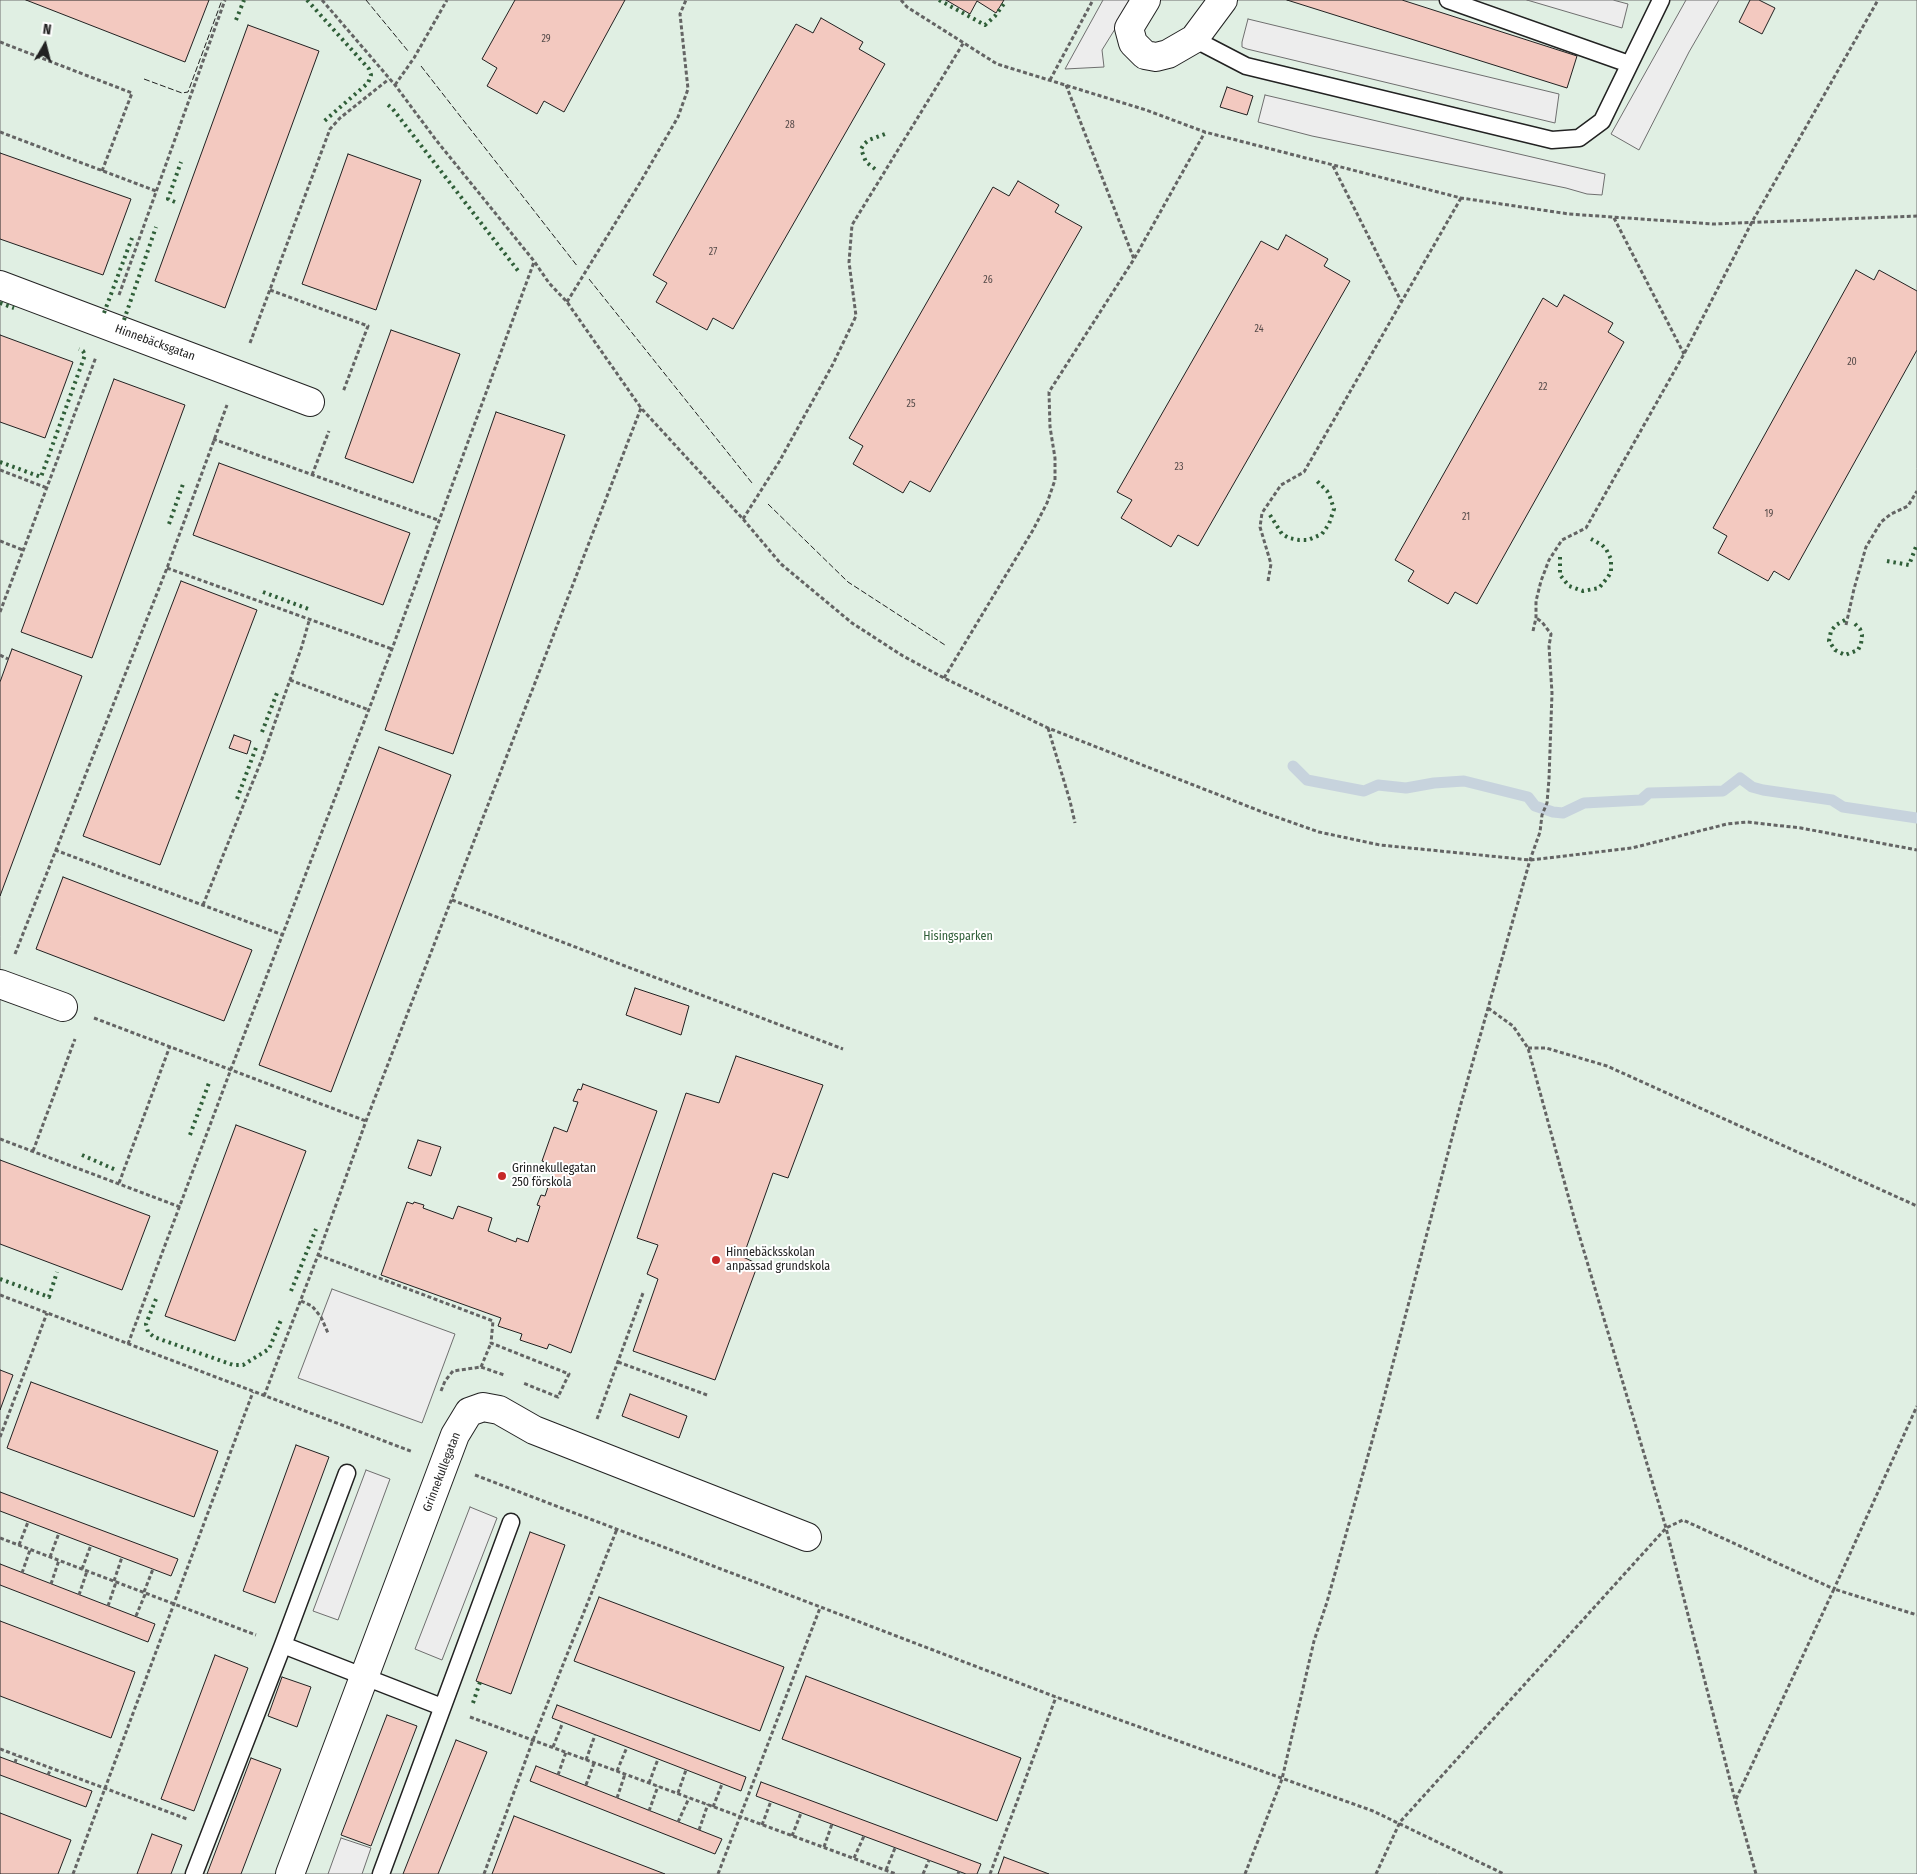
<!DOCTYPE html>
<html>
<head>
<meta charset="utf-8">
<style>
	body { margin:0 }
	#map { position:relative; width:1917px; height:1874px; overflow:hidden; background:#fff; font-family:"Fira Sans Condensed",sans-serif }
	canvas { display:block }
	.north { position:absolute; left:20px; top:20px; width:50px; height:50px; -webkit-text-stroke:4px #fff; paint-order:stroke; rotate:8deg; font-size:14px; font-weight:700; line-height:20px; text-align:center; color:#222 }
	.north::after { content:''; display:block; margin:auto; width:18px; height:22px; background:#222; clip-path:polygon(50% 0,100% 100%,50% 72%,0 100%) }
</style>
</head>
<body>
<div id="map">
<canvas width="1917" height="1874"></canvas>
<div class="north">N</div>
</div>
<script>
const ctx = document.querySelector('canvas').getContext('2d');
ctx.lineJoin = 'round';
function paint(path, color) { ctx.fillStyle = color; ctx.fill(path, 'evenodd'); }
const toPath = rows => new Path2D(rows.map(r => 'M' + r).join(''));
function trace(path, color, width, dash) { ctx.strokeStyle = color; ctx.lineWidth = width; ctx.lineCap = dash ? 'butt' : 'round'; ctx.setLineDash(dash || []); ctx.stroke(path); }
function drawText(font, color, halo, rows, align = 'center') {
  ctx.font = font + ' "Fira Sans Condensed",sans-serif'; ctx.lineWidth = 4; ctx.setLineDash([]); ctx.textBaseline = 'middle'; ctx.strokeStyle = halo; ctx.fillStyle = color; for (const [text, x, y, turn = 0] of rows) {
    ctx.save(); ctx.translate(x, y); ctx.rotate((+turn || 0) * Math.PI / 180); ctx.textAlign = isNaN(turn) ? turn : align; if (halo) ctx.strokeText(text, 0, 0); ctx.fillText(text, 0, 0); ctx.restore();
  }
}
const green = toPath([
	[0,0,1917,0,1917,1874,0,1874,0,0]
]);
const parking = toPath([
	[1103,0,1133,0,1102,50,1104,67,1065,69,1103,0],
	[1527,0,1613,0,1628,4,1622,28,1527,0],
	[1686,0,1719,0,1689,52,1639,150,1611,134,1686,0],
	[1248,19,1559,94,1555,123,1247,49,1242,47,1242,42,1248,19],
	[1265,95,1605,174,1602,195,1587,194,1566,188,1312,136,1258,122,1265,95],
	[332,1289,455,1334,422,1423,298,1378,332,1289],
	[366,1470,390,1479,338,1620,313,1611,366,1470],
	[470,1507,497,1518,442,1660,415,1649,470,1507],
	[341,1838,371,1848,362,1874,328,1874,341,1838]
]);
const stream = toPath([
	[1293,766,1307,780,1364,791,1378,785,1406,788,1434,783,1464,781,1528,797,1535,806,1553,812,1563,813,1584,803,1641,800,1649,793,1723,791,1740,778,1752,787,1763,790,1832,800,1843,807,1917,818]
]);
const building = toPath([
	[26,0,209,0,185,62,26,0],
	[515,0,625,0,564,112,544,101,537,114,487,86,497,68,482,59,515,0],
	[946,0,1004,0,996,13,977,1,970,14,946,0],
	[1287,0,1402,0,1577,56,1567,88,1287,0],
	[1750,0,1759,0,1775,8,1762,34,1739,22,1750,0],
	[821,18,863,42,859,49,885,64,733,329,713,318,707,330,656,302,667,283,653,275,796,24,813,33,821,18],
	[248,25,319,51,225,308,155,281,248,25],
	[1227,87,1253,96,1247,115,1220,107,1227,87],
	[0,153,131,199,103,275,0,239,0,153],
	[348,154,421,180,376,310,302,284,348,154],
	[1018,181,1059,205,1055,212,1082,227,930,492,910,481,903,493,853,464,863,446,849,438,993,187,1009,196,1018,181],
	[1286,235,1328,259,1324,266,1350,281,1198,546,1178,535,1171,547,1121,518,1132,500,1117,492,1261,241,1278,250,1286,235],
	[1856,270,1874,280,1879,270,1917,291,1917,350,1789,580,1774,571,1768,581,1718,553,1727,536,1713,528,1856,270],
	[1564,295,1613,323,1608,332,1624,342,1477,604,1455,592,1448,604,1408,581,1414,571,1395,560,1543,298,1557,307,1564,295],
	[391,330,460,354,413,483,345,458,391,330],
	[0,335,73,362,45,438,0,422,0,335],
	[114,379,185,405,92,658,21,632,114,379],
	[496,412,565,435,453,754,385,730,496,412],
	[219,463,410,533,383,605,193,535,219,463],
	[181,581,257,610,160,865,83,836,181,581],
	[12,649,82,676,0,896,0,682,12,649],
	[234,735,251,741,247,754,229,748,234,735],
	[379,747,451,775,331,1092,259,1065,379,747],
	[63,877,252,950,224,1021,36,949,63,877],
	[635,988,689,1006,681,1035,626,1015,635,988],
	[736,1056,823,1085,788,1178,773,1173,743,1257,758,1264,715,1380,633,1351,658,1279,647,1274,658,1245,637,1238,686,1093,719,1103,736,1056],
	[583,1084,657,1111,571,1353,549,1344,547,1349,520,1340,522,1334,498,1326,501,1318,381,1275,407,1202,413,1204,414,1202,424,1205,423,1208,453,1219,458,1206,492,1218,488,1231,516,1242,517,1238,528,1242,540,1206,537,1205,541,1195,545,1196,555,1166,542,1161,554,1127,567,1132,578,1102,573,1101,578,1089,581,1090,583,1084],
	[236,1125,306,1151,235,1341,165,1316,236,1125],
	[418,1140,441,1147,431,1176,408,1168,418,1140],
	[0,1160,150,1216,122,1290,0,1244,0,1160],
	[0,1370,13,1375,0,1410,0,1370],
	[31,1382,218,1451,194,1517,7,1448,31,1382],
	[630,1394,687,1416,679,1438,622,1416,630,1394],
	[296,1445,329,1457,275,1603,243,1591,296,1445],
	[0,1492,178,1559,171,1576,0,1511,0,1492],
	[530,1532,565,1545,511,1694,476,1681,530,1532],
	[0,1564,155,1624,148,1642,0,1585,0,1564],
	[599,1597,784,1667,760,1731,574,1661,599,1597],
	[0,1621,135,1672,111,1738,0,1696,0,1621],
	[215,1655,248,1668,194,1811,161,1799,215,1655],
	[806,1676,1021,1758,997,1821,782,1739,806,1676],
	[282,1677,311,1687,297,1727,268,1716,282,1677],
	[557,1705,746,1777,741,1791,552,1718,557,1705],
	[387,1715,417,1726,371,1846,341,1835,387,1715],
	[456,1740,487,1752,438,1874,403,1874,456,1740],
	[0,1757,92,1791,86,1807,0,1775,0,1757],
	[251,1758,281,1769,241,1874,207,1874,251,1758],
	[536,1766,722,1839,715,1854,530,1781,536,1766],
	[761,1782,981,1864,977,1874,966,1874,756,1796,761,1782],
	[0,1813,71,1840,58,1874,0,1874,0,1813],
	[514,1816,665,1874,492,1874,514,1816],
	[152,1834,182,1845,171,1874,137,1874,152,1834],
	[1004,1857,1049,1874,998,1874,1004,1857]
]);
const path = toPath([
	[322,0,395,85,436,140,534,261,549,283,567,302,641,408,743,519,781,564,852,623,903,656,944,678,1048,728,1265,813,1319,832,1380,845,1530,860,1632,848,1727,824,1747,822,1801,828,1917,850],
	[901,0,907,7,997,64,1146,110,1205,132,1461,198,1569,214,1713,224,1917,216],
	[0,42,132,93,102,171],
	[1050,80,1093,0],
	[395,85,414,58,447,0],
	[1066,85,1134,259],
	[0,132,156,191],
	[1333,166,1401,301],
	[1614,218,1684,354],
	[270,290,368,326,343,392],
	[119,295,225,0],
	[567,302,641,181,678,117,688,89,680,14,686,0],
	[250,343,330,129,340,118,389,79],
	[213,439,438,520],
	[0,470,47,488],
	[312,475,329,431],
	[743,519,779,462,833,364,856,316,849,262,852,225,964,42],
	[0,541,23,550],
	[167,568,392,649],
	[1268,581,1271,564,1260,527,1262,513,1281,485,1304,472,1461,198],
	[0,612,96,357],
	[1846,625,1854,589,1866,547,1881,522,1891,514,1908,506,1917,491],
	[1533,631,1536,618,1536,601,1541,581,1549,560,1562,540,1586,528,1684,354,1752,222,1878,0],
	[0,655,8,659],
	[944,678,1033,530,1047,503,1055,480,1055,458,1050,427,1049,392,1134,259,1205,132],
	[290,680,369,710],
	[1048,728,1070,801,1075,823],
	[55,850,283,935],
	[452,900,843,1049],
	[203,905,262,759,302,646,309,621],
	[15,954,167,568,227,405],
	[1488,1008,1513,1026,1528,1048,1575,1221,1666,1528,1733,1792,1756,1874],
	[94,1018,366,1121],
	[1528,1048,1546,1048,1607,1066,1917,1206],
	[0,1139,180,1207],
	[33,1151,75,1039],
	[119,1183,170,1046],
	[318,1255,493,1321,491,1343,569,1374,558,1397,523,1383],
	[0,1295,413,1452],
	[301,1301,312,1306,321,1317,328,1333],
	[128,1344,231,1069,392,649,534,262],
	[618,1362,707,1395],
	[481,1367,491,1343],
	[441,1391,445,1381,453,1371,481,1367,504,1375],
	[264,1396,318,1255,366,1121,641,408],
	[597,1419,643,1293],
	[0,1437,47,1313],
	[475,1475,1056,1697,1373,1811,1504,1874],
	[0,1538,256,1635],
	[19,1545,28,1522],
	[50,1557,59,1533],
	[82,1569,91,1545],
	[22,1573,30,1550],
	[114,1581,122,1557],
	[51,1584,59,1560],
	[144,1592,153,1569],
	[79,1595,87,1571],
	[108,1606,116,1582],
	[136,1616,146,1592],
	[470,1717,896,1874],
	[553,1747,563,1722],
	[0,1749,187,1819],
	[586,1760,595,1735],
	[15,1763,17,1756],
	[617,1771,627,1747],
	[48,1775,51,1768],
	[558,1775,566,1752],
	[649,1783,658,1759],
	[586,1785,594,1763],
	[678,1793,686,1770],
	[617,1798,625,1774],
	[1736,1799,1834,1589,1917,1615],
	[713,1807,722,1784],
	[649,1811,658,1786],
	[678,1822,689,1798],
	[762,1825,771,1801],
	[699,1830,708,1804],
	[792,1836,801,1813],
	[824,1847,832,1824],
	[854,1858,864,1836],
	[886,1870,895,1848],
	[73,1874,253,1392],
	[484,1874,533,1740,617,1529],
	[718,1874,820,1608],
	[923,1874,929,1860],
	[958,1874,959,1871],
	[990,1874,1056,1697],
	[1245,1874,1282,1779,1314,1641,1327,1602,1381,1409,1460,1107,1530,860,1540,832,1542,815,1547,803,1549,779,1552,693,1549,646,1551,634,1542,622,1536,618],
	[1376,1874,1400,1822,1666,1528,1683,1520,1834,1589,1917,1406]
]);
const service = toPath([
	[1448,0,1629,64],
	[1194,39,1246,66,1552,140,1579,138,1602,121,1661,0],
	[283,1645,442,1707],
	[194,1874,283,1645,347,1473],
	[381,1874,511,1522]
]);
const minor = toPath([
	[1146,0,1129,28,1133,43,1145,55,1156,57,1168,54,1194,39,1223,0],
	[0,285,310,402],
	[0,984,63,1007],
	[290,1874,455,1435,469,1412,483,1407,499,1410,534,1430,807,1537]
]);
const hedge = toPath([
	[307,0,369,69,371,75,368,83,322,123],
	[939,0,985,25,995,16,1006,1],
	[236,20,244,0],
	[388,105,392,108,519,272],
	[875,169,866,162,861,149,864,144,869,140,885,134],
	[175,202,168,199,181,162],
	[0,303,14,308],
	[104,313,132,238],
	[124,320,156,227],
	[0,462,41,477,85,355,83,351,79,349],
	[1270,515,1282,534,1289,538,1299,540,1308,540,1322,534,1329,524,1334,509,1330,497,1327,491,1316,480],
	[169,524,183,484],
	[1560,557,1560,575,1569,586,1583,591,1599,588,1608,577,1611,572,1611,559,1606,549,1602,545,1591,539],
	[1887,561,1909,565,1917,544],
	[263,592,311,610],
	[1845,620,1836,625,1831,631,1829,641,1835,650,1845,655,1858,650,1861,644,1862,635,1860,629,1853,622],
	[262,732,277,693],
	[237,799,257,745],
	[190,1135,210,1080],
	[82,1155,116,1170],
	[0,1279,49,1297,57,1272],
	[291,1291,316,1229],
	[156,1299,146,1324,148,1332,154,1337,233,1365,243,1365,269,1349,281,1320],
	[473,1703,480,1682]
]);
const fence = toPath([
	[366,0,408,51],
	[421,66,578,267],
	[144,79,182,93,188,92,222,0],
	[589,279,752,483],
	[768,504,848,582,945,645]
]);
const markers = [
	[502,1176,5,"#c62828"],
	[716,1260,5,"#c62828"]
];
const numberNames = [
	["29",546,39],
	["28",790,125],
	["27",713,252],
	["26",988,280],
	["24",1259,329],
	["20",1852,362],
	["22",1543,387],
	["25",911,404],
	["23",1179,467],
	["19",1769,514],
	["21",1466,517]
];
const streetNames = [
	["Hinnebäcksgatan",155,343,20],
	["Grinnekullegatan",442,1472,-69]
];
const parkNames = [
	["Hisingsparken",958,937]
];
const poiNames = [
	["Grinnekullegatan",512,1169],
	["250 förskola",512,1183],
	["Hinnebäcksskolan",726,1253],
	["anpassad grundskola",726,1267]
];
paint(green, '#e0efe3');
trace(green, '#6f6f6f', 1);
paint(parking, '#ededed');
trace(parking, '#6f6f6f', 1);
trace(stream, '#c7d3dd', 11);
paint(building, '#f3c9c0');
trace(building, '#222', 1);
trace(service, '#222', 19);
trace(minor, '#222', 30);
trace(path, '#646464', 3, [4, 2.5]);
trace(service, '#fff', 16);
trace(minor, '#fff', 28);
trace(hedge, '#2f5e38', 4, [2.5, 4]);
trace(fence, '#222', 1, [6, 2.5]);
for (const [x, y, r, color] of markers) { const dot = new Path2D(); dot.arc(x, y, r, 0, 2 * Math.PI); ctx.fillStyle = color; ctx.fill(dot); trace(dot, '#fff', 2); }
drawText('10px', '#564c4a', null, numberNames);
drawText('12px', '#222', '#fff', streetNames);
drawText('12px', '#2f5e38', '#fff', parkNames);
drawText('12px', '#222', '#fff', poiNames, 'left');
</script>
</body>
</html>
